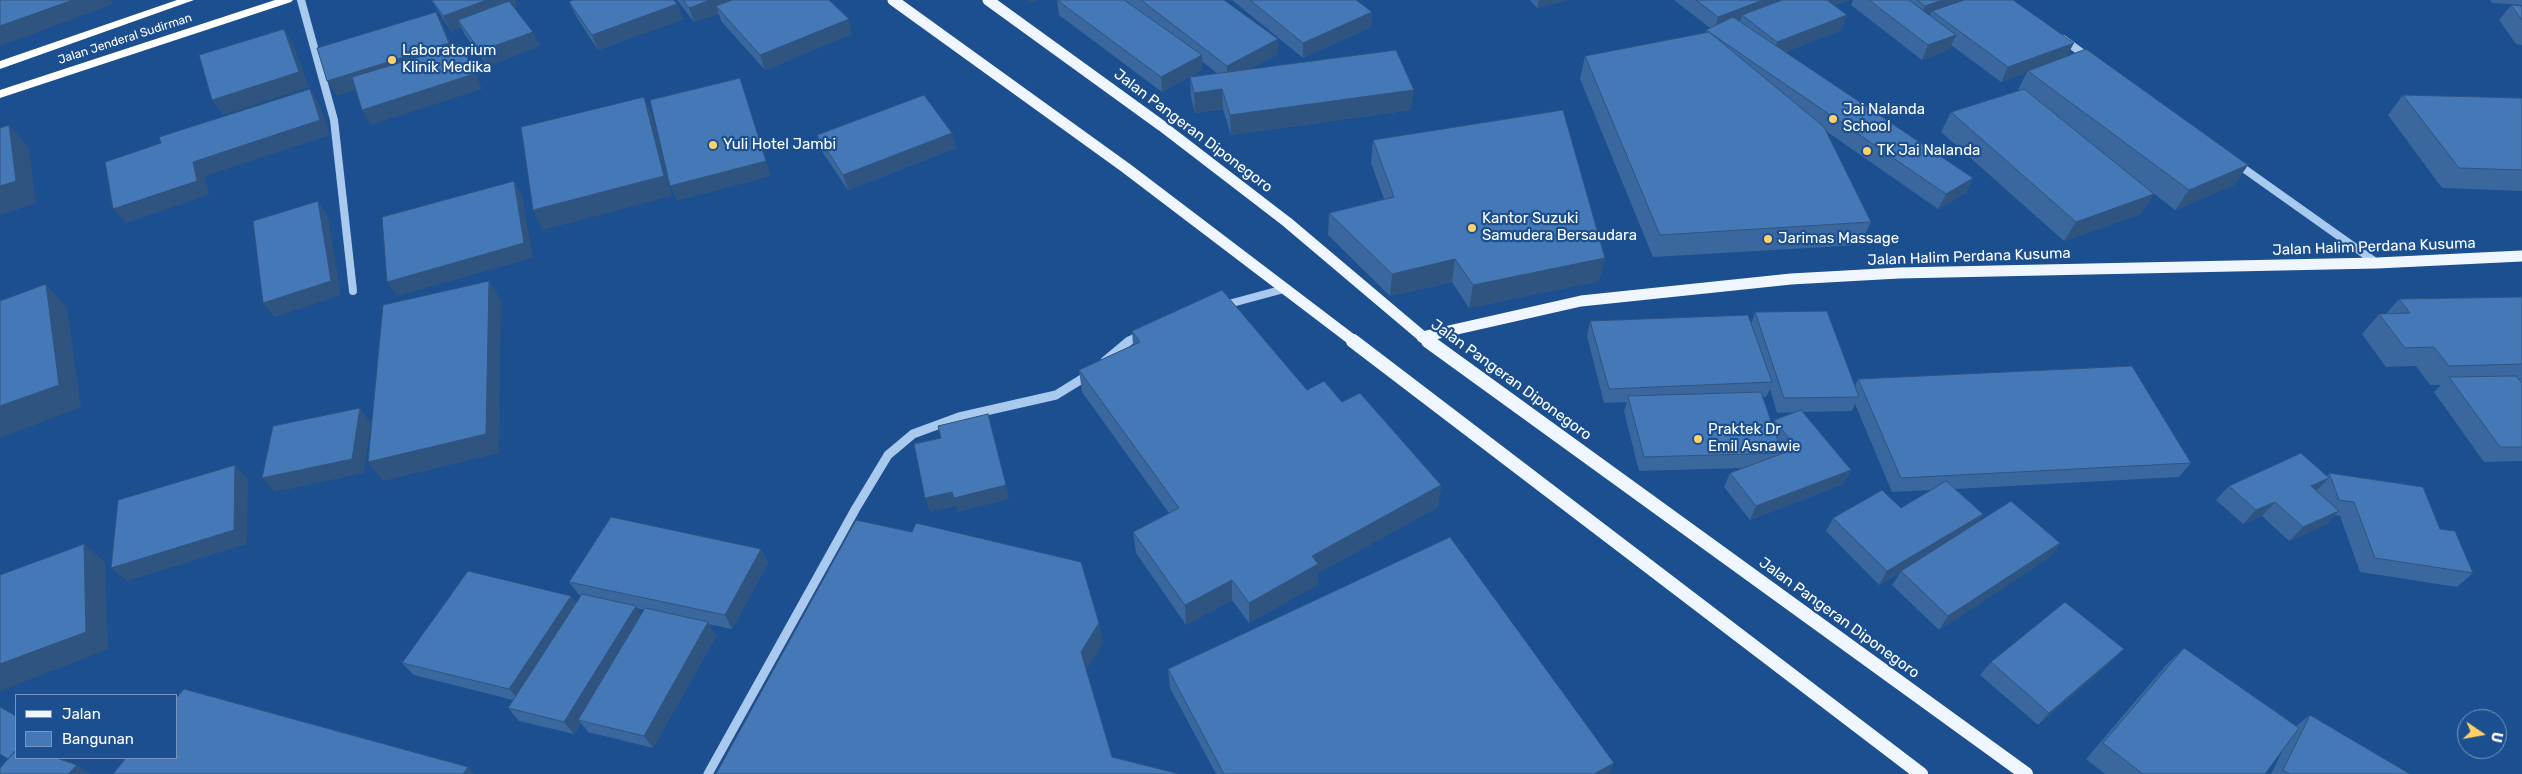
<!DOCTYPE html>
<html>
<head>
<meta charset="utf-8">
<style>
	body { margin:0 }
	#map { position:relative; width:2522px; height:774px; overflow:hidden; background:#1b4f8f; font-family:Rubik,sans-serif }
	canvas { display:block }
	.legend { position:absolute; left:15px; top:694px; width:162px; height:65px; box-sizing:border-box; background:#1b4f8f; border:1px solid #7695bc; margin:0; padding:6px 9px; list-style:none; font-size:15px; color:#fff }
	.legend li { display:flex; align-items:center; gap:10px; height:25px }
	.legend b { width:25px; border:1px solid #7695bc }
	.north { position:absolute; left:2457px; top:709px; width:50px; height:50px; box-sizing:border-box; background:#1b4f8f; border:1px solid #7695bc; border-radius:50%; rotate:102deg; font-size:14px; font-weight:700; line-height:20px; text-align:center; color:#fff }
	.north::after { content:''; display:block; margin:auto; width:18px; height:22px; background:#ffd166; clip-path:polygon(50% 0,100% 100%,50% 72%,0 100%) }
</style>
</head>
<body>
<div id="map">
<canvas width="2522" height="774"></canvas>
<ul class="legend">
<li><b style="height:6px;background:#f0f6ff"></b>Jalan</li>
<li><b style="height:14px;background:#4478b7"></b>Bangunan</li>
</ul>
<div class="north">U</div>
</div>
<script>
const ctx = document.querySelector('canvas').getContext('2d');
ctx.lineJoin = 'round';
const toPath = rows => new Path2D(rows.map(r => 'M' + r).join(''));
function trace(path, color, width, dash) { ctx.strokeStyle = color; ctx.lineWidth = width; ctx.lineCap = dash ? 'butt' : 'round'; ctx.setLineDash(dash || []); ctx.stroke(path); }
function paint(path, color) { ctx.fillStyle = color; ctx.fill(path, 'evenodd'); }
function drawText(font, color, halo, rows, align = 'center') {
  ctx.font = font + ' Rubik,sans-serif'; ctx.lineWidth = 4.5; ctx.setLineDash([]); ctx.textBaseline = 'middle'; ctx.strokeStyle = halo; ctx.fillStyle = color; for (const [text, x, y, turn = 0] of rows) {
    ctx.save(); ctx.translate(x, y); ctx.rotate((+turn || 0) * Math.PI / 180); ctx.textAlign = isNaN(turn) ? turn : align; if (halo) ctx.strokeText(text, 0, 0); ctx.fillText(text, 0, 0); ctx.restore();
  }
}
const minorFar1 = toPath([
	[301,0,334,120,353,291],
	[2063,39,2089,58],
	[2236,163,2377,263],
	[1221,306,1284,289],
	[1127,342,1143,333]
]);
const minor = toPath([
	[1105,361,1129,341],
	[708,774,856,508,888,455,913,434,959,417,1056,395,1090,374]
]);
const majorFar1 = toPath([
	[893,0,1126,168,1355,342],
	[988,0,1162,126,1287,222,1429,342],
	[1422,337,1581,301,1791,279,1899,273,2377,263,2522,256]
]);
const major = toPath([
	[1353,341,1921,774],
	[1428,341,2026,774]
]);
const highway = toPath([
	[177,0,194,0,0,69,0,61,177,0],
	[275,0,293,0,291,2,0,98,0,90,275,0]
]);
const wall = toPath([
	[431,0,514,0,517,7,514,7,540,46,488,66,465,35,461,27,451,31],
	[677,0,829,0,852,34,765,70,721,21,719,14,694,22],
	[1057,0,1224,0,1278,39,1278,54,1248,70,1411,110,1231,135,1223,109,1195,113,1191,97,1190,77,1218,74,1202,61,1202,70,1162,92,1059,15],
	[1232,0,1356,0,1372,12,1371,27,1303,58],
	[1530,0,1568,0,1537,8],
	[1674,0,1849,0,1833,5,1847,15,1841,30,1785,52,1973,178,1966,193,1938,209,1826,131,1871,222,1860,245,1653,257,1580,79,1585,56,1705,33,1706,30,1710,28],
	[1853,0,2013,0,2066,56,2248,165,2234,185,2175,210,2144,186,2154,194,2141,214,2064,241,1941,132,1951,112,2019,91,2018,90,2027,72,2001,82,1951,45,1949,50,1922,60,1851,5],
	[2490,0,2522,0,2522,5,2492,3],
	[569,2,677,4,683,19,598,50,576,16],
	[2511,5,2522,6,2522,45,2516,44,2499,20],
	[2403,95,2522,98,2522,191,2442,188,2388,115],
	[952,133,956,148,848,190,821,150,817,135],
	[1373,140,1605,258,1599,281,1469,308,1452,282,1390,296,1328,235,1329,213,1384,199,1371,163],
	[2522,297,2522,461,2484,462,2434,392,2441,385,2430,385,2416,366,2386,367,2362,334,2379,314,2386,314,2399,299],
	[1755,312,1855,386,1858,379,2191,463,2179,477,1955,489,1983,514,1977,523,2060,543,2050,557,1939,630,1892,585,1901,572,1879,585,1826,531,1833,518,1901,508,1931,490,1892,492,1855,404,1852,411,1803,412,1851,470,1843,484,1750,520,1724,487,1730,473,1742,468,1639,471,1624,411,1627,402,1604,403,1587,336,1590,321,1751,324],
	[1770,389,1777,413,1795,412,1774,420,1772,424,1763,397,1766,397],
	[1132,331,1307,390,1342,402,1441,485,1438,507,1318,573,1317,585,1249,623,1232,600,1186,625,1136,553,1133,532,1169,513,1082,392,1079,370,1133,345],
	[2329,473,2440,529,2473,573,2457,587,2360,572,2340,516,2335,515,2325,525,2289,541,2262,516,2243,524,2216,500,2229,486,2327,476],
	[761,549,768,563,732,629,708,624,716,636,653,748,588,732,581,723,574,734,519,721,508,708,513,700,414,675,402,663,577,603,581,596,579,595,569,582],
	[636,608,645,610,641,615],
	[2184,648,2296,726,2310,715,2410,774,2271,774,2284,748,2265,774,2105,774,2086,759,2166,665],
	[1991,662,2111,662,2038,725,1980,675],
	[1168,669,1609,774,1216,774,1170,688]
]);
const shadedWall = toPath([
	[73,0,111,0,113,4,0,46,0,26],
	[487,0,514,0,517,7,462,26,458,20,461,27,451,31,443,16],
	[710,0,756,0,716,6,719,14,694,22,689,8],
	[1028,0,1038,0,1028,4],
	[1539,0,1568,0,1537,8],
	[1763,0,1783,0,1742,15,1740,22,1714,32,1718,17],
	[1824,0,1849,0,1820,8],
	[1943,0,1979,0,1932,11,1929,17,1919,21,1925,6],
	[677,4,683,19,598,50,592,35],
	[436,12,444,27,457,58,337,96,327,81],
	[1372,12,1371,27,1303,58,1303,43],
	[1847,15,1841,30,1772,57,1777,42],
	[849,19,852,34,765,70,760,55],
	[284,29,293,44,309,87,223,115,212,100],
	[533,32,540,46,488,66,480,51],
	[1956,35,1949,50,1922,60,1928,45],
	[1278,39,1278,54,1227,81,1227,66],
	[2074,43,2066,58,2028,71,2027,72,2001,82,2008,67],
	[462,44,470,59,482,89,371,125,362,110],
	[1202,55,1202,70,1162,92,1161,77],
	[740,78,771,176,677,201,670,186],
	[310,89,319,104,330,135,205,176,209,195,126,223,113,209,193,162],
	[1222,89,1223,109,1195,113,1194,93],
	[1414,90,1411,110,1231,135,1230,115],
	[644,97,653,117,672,196,543,230,533,210],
	[9,125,29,148,36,203,0,215,0,186],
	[952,133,956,148,848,190,843,175],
	[2248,165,2234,185,2175,210,2189,190],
	[1973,178,1966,193,1938,209,1946,194],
	[514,181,522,196,533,258,397,296,387,282],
	[2154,194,2141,214,2064,241,2076,222],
	[318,201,328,216,341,295,275,317,263,303],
	[1605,258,1599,281,1469,308,1473,285],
	[1455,259,1452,282,1390,296,1392,274],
	[489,281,501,301,499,453,383,481,368,462],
	[46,284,67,307,81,407,0,438,0,406],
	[360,408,371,423,364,473,275,492,262,478],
	[235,465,248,479,247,544,127,581,111,568],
	[1851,470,1843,484,1750,520,1756,506],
	[2329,478,2315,492,2311,486],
	[1006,485,1009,499,958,512,956,506,930,512,925,498,952,492],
	[1441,485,1438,507,1318,573,1317,585,1249,623,1249,603,1312,556],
	[2275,502,2262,516,2243,524,2256,510],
	[2339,511,2325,525,2289,541,2303,527],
	[1983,514,1973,528,1879,585,1887,571],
	[2060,543,2050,557,1939,630,1948,616],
	[84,544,105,562,108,649,0,691,0,664],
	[761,549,768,563,732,629,725,615],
	[1232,580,1232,600,1186,625,1185,605],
	[571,596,581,609,520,701,509,689],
	[636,606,644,620,578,720,581,723,574,734,564,722],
	[708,622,716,636,653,748,644,736],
	[1099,623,1103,643,1085,672,1081,652],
	[2124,649,2111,662,2038,725,2049,713],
	[1614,763,1609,774,1594,774],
	[77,765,91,774,68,774],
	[468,767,475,774,463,774]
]);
const building = toPath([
	[0,0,73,0,0,26,0,0],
	[432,0,487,0,443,16,432,0],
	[573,0,674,0,677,4,592,35,569,2,573,0],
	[683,0,710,0,689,8,683,0],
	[732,0,829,0,849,19,760,55,716,6,732,0],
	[1057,0,1124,0,1202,55,1161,77,1057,0],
	[1141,0,1224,0,1278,39,1227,66,1141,0],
	[1250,0,1356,0,1372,12,1303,43,1250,0],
	[1696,0,1763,0,1718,17,1696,0],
	[1782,0,1827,0,1847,15,1777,42,1742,15,1782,0],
	[1869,0,1909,0,1956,35,1928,45,1869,0],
	[1917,0,1943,0,1925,6,1917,0],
	[1964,0,2013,0,2074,43,2008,67,1932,11,1964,0],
	[509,1,533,32,480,51,458,20,509,1],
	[2511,5,2522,6,2522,20,2511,5],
	[436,12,449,43,327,81,317,48,436,12],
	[1733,17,1973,178,1946,194,1706,30,1733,17],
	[284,29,299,72,212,100,199,55,284,29],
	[1709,32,1824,127,1871,222,1660,235,1585,56,1709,32],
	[462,44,474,74,362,110,352,77,462,44],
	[2086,49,2248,165,2189,190,2028,71,2086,49],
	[1396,50,1414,90,1230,115,1222,89,1194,93,1190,77,1396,50],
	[740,78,766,161,670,186,650,100,740,78],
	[310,89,320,120,193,162,197,181,113,209,105,162,161,143,159,137,310,89],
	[2024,89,2154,194,2076,222,1951,112,2024,89],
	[924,95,952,133,843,175,817,135,924,95],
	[2403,95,2522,98,2522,170,2459,168,2403,95],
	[644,97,664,176,533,210,521,127,644,97],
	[1563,110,1605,258,1473,285,1455,259,1392,274,1329,213,1394,197,1373,140,1563,110],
	[9,125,16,181,0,186,0,128,9,125],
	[514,181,524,243,387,282,382,217,514,181],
	[318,201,331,281,263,303,253,221,318,201],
	[489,281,486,434,368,462,383,305,489,281],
	[46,284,59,385,0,406,0,301,46,284],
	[1222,290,1307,390,1324,381,1342,402,1360,393,1441,485,1312,556,1318,564,1249,603,1232,580,1185,605,1133,532,1179,508,1079,370,1140,342,1132,331,1222,290],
	[2522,297,2522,364,2449,366,2434,347,2405,348,2379,314,2410,313,2399,299,2522,297],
	[1827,311,1859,397,1784,398,1755,312,1827,311],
	[1748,315,1772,382,1609,389,1590,321,1748,315],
	[2132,366,2191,463,1901,478,1858,379,2132,366],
	[2516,376,2522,383,2522,447,2500,447,2449,377,2516,376],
	[1761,392,1782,453,1644,457,1628,396,1761,392],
	[360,408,352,459,262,478,273,426,360,408],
	[1801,410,1851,470,1756,506,1730,473,1797,448,1774,420,1801,410],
	[988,414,1006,485,954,498,952,492,925,498,914,444,941,438,938,426,988,414],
	[2301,453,2329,478,2311,486,2339,511,2303,527,2275,502,2256,510,2229,486,2301,453],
	[235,465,234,530,111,568,118,500,235,465],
	[2329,473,2423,487,2440,529,2455,531,2473,573,2375,558,2354,502,2339,500,2329,473],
	[1946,481,1983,514,1887,571,1833,518,1882,490,1901,508,1946,481],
	[2011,501,2060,543,1948,616,1901,571,2011,501],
	[611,517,761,549,725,615,569,582,611,517],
	[856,520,912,532,916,523,1081,562,1099,623,1081,652,1112,757,1180,774,716,774,856,520],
	[1450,537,1614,763,1594,774,1224,774,1168,669,1450,537],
	[84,544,86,632,0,664,0,575,84,544],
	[468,571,571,596,509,689,402,663,468,571],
	[582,594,636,606,564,722,508,708,582,594],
	[2065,602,2124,649,2049,713,1991,662,2065,602],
	[645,608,708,622,644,736,578,720,645,608],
	[2184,648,2299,728,2265,774,2143,774,2103,743,2184,648],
	[184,689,468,767,463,774,113,774,126,758,176,758,176,698,184,689],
	[0,707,16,716,16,750,8,759,0,754,0,707],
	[2310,715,2410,774,2290,774,2283,770,2310,715],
	[16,750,16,758,56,758,77,765,68,774,0,774,0,768,16,750]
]);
const markers = [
	[392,60,5,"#ffd166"],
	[1833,119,5,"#ffd166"],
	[713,145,5,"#ffd166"],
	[1867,151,5,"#ffd166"],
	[1472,228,5,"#ffd166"],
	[1768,239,5,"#ffd166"],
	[1698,439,5,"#ffd166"]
];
const farStreetnames = [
	["Jalan Jenderal Sudirman",125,39,-18]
];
const poiNames = [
	["Laboratorium",402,51],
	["Klinik Medika",402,68],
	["Jai Nalanda",1843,110],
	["School",1843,127],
	["Yuli Hotel Jambi",723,145],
	["TK Jai Nalanda",1877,151],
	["Kantor Suzuki",1482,219],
	["Samudera Bersaudara",1482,236],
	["Jarimas Massage",1778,239],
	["Praktek Dr",1708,430],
	["Emil Asnawie",1708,447]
];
const streetNames = [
	["Jalan Pangeran Diponegoro",1193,131,37],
	["Jalan Halim Perdana Kusuma",2374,247,-2],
	["Jalan Halim Perdana Kusuma",1969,257,-2],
	["Jalan Pangeran Diponegoro",1511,380,36],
	["Jalan Pangeran Diponegoro",1839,618,36]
];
trace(minorFar1, '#a9c9ee', 8);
trace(minor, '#a9c9ee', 9);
trace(majorFar1, '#f0f6ff', 11);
trace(major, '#f0f6ff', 14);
paint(highway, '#fff');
paint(wall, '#3a679d');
paint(shadedWall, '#305480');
paint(building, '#4478b7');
trace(building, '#305480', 1);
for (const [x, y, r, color] of markers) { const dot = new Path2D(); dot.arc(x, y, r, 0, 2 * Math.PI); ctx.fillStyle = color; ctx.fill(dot); trace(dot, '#1b4f8f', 2); }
drawText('12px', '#fff', '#1b4f8f', farStreetnames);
drawText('15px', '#fff', '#1b4f8f', poiNames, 'left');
drawText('15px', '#fff', '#1b4f8f', streetNames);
</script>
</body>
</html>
